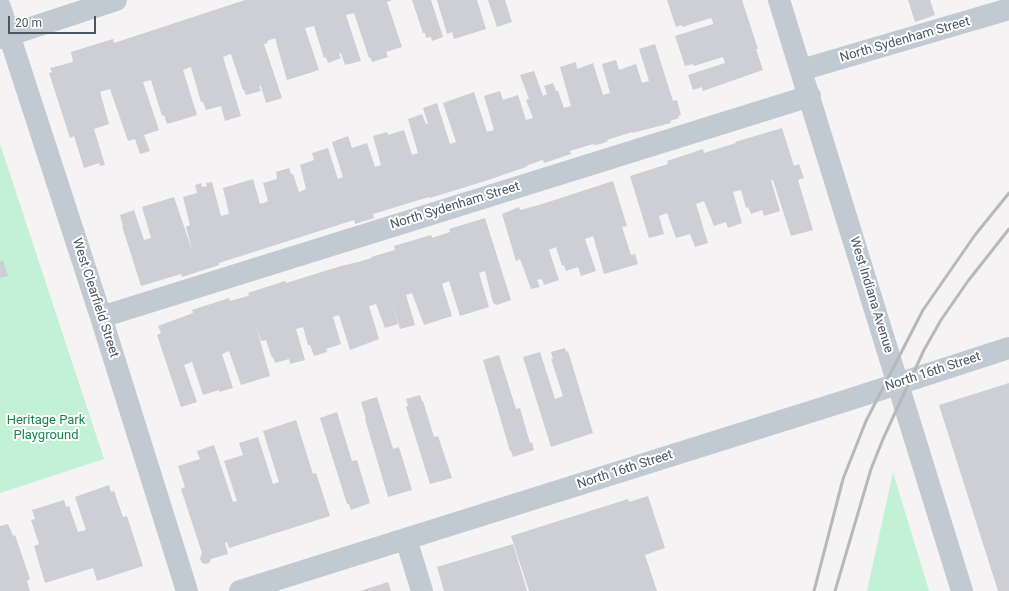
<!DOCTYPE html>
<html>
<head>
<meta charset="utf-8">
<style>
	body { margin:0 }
	#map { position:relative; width:1009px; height:591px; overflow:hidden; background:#f5f3f3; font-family:Roboto,sans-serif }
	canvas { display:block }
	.scale { position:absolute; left:8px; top:16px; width:88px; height:18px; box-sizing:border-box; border:2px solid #4a5661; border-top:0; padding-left:5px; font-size:12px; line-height:14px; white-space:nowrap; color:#4a5661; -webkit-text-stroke:3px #fff; paint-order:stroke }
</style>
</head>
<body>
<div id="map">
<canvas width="1009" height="591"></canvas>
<div class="scale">20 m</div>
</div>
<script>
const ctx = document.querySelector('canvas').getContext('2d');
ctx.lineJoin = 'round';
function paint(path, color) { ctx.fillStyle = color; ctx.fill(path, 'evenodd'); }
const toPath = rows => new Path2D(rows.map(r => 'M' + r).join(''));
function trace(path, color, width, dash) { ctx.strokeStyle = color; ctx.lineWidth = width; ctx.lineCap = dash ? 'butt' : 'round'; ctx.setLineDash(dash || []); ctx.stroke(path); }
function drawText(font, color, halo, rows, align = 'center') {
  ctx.font = font + ' Roboto,sans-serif'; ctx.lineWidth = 4; ctx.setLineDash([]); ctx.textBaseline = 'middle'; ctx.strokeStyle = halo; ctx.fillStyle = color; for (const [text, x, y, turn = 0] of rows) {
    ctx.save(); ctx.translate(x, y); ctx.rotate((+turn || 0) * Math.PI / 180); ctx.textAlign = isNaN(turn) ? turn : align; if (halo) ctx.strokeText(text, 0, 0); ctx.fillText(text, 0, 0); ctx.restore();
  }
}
const green = toPath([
	[0,144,104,459,0,493],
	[893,472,929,591,867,591]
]);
const building = toPath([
	[245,0,392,0,387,2,402,47,386,52,388,57,372,62,370,57,369,58,354,13,346,15,361,61,345,65,341,53,339,54,341,58,328,63,326,57,324,58,314,26,305,28,319,70,287,80,275,38,267,41,268,43,264,44,282,98,266,103,261,86,259,86,261,91,246,95,244,90,243,90,231,54,223,57,241,116,225,121,221,106,206,110,203,102,201,102,191,67,183,70,197,115,181,120,167,124,164,115,162,116,151,80,143,82,159,130,144,135,150,151,140,154,135,139,128,141,110,89,100,92,109,124,94,129,105,165,100,166,99,163,84,168,74,136,70,138,49,73,52,72,50,68,73,62,71,52,113,39,114,43],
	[412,0,431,0,443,37,432,41,431,37,426,38,425,33,423,33],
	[437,0,477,0,486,29,454,39,452,32,447,34],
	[488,0,505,0,512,22,497,27],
	[667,0,742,0,758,49,756,49,763,70,703,91,702,87,693,90,688,75,725,63,723,57,694,66,693,64,685,66,675,36,713,24,713,22,711,18,682,27,682,25,676,27],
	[908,0,930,0,935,15,915,22],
	[655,44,673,101,677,100,681,115,678,116,679,118,670,121,671,123,640,131,632,133,632,132,607,140,608,141,601,144,594,145,593,144,570,151,571,154,544,163,543,160,528,165,526,167,485,181,430,198,429,197,373,214,374,218,355,224,354,220,219,263,219,265,182,277,181,274,141,286,122,226,123,226,120,215,134,210,144,240,151,238,142,207,174,197,193,253,186,227,190,225,183,197,197,193,195,185,201,183,202,187,207,186,206,183,212,182,221,216,229,214,223,188,253,179,260,204,264,203,268,201,263,183,277,179,276,172,289,168,291,174,293,174,299,192,306,189,300,165,314,160,312,153,328,148,338,179,343,177,332,142,348,136,352,148,367,143,375,167,381,165,373,136,387,132,388,135,404,130,412,155,418,153,408,119,422,114,426,124,428,124,423,108,437,103,450,144,456,142,443,103,474,92,487,132,494,130,484,96,500,91,503,100,518,95,526,120,533,118,526,100,529,99,520,75,534,71,543,96,547,94,544,86,553,83,556,91,558,91,564,108,571,106,560,67,576,62,577,69,593,63,603,95,610,93,602,64,616,60,619,70,636,64,642,83,649,81,639,49],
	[782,128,794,166,799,164,804,178,798,180,813,230,791,236,773,180,771,180,780,211,764,216,762,210,751,214,748,207,746,208,741,190,733,192,742,223,728,228,726,222,714,226,704,201,696,204,708,243,695,247,690,234,676,238,667,213,659,216,664,234,649,238,630,176,668,164,667,161,703,149,704,153,736,143,735,142],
	[613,181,627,226,622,227,631,255,635,254,638,264,604,274,593,236,585,239,596,271,581,276,578,267,566,271,564,265,562,266,556,247,549,250,559,280,544,285,542,279,537,280,540,287,531,289,520,259,516,261,502,214,519,207,520,210,539,205],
	[485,218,511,300,497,305,493,303,485,271,479,273,489,307,460,316,449,281,442,284,452,316,424,325,412,293,406,295,415,325,400,329,390,297,398,324,385,328,376,304,369,306,379,339,350,350,339,315,333,317,341,344,326,349,327,352,314,356,310,345,308,345,303,327,296,329,305,360,290,364,289,359,275,363,273,357,272,358,266,340,261,341,256,326,270,376,241,385,229,351,222,354,233,388,219,392,219,390,203,395,192,362,184,365,197,402,181,407,157,335,161,333,158,326,193,313,192,310,229,298,230,301,248,296,249,295,248,293,285,281,286,283,341,266,358,262,372,258,371,257,395,250,394,246,431,235,432,238,450,232,449,229],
	[3,260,8,276,0,278,0,261],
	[565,348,566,352,568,351,593,433,551,447,523,357,540,352,555,399,563,396,551,359,553,359,551,352],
	[499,355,516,409,520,408,530,443,532,442,534,450,513,457,511,451,510,451,483,360],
	[1009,383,1009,591,998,591,939,405],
	[420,395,422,401,423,401,434,437,438,436,452,478,430,484,406,407,408,406,406,399],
	[377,397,393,449,399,447,412,490,388,497,365,419,366,419,361,402],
	[337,412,352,461,357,460,370,503,351,510,349,504,347,504,320,418],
	[296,420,313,474,316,473,330,516,229,548,227,542,225,543,228,554,211,559,209,563,205,564,202,563,200,559,202,553,181,489,185,487,178,466,200,459,197,451,214,445,233,502,237,501,224,461,243,455,239,443,258,437,273,484,279,482,263,431],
	[109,485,111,492,114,491,123,517,127,516,143,566,97,581,93,568,45,583,34,546,39,544,31,520,35,519,32,510,64,500,66,507,69,506,78,532,86,530,75,497],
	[648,496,665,548,645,555,657,591,529,591,511,536,628,499,629,502],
	[8,524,13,536,15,535,30,579,27,581,30,591,0,591,0,526],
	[513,544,527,591,444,591,437,567],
	[388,582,391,591,360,591]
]);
const street = toPath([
	[779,0,962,591],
	[0,7,101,317,187,591],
	[0,38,116,0],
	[801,70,1009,9],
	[101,317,810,96],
	[406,539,422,591],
	[240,591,848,400,1009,348]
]);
const rail = toPath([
	[814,591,843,479,866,421,923,310,975,235,1009,193],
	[835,591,871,469,883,439,924,350,941,320,968,281,1009,229]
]);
const streetNames = [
	["North Sydenham Street",905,40,-16],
	["North Sydenham Street",455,206,-17],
	["West Indiana Avenue",871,295,73],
	["West Clearfield Street",95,298,72],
	["North 16th Street",933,372,-18],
	["North 16th Street",625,470,-18]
];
const parkNames = [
	["Heritage Park",46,421],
	["Playground",46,436]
];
paint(green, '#c3f1d5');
paint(building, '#cdcfd5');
trace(street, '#c1cad2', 22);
trace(rail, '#b5b8bd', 3);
drawText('13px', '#4a5661', '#fff', streetNames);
drawText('13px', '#17864f', '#fff', parkNames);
</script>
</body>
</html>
